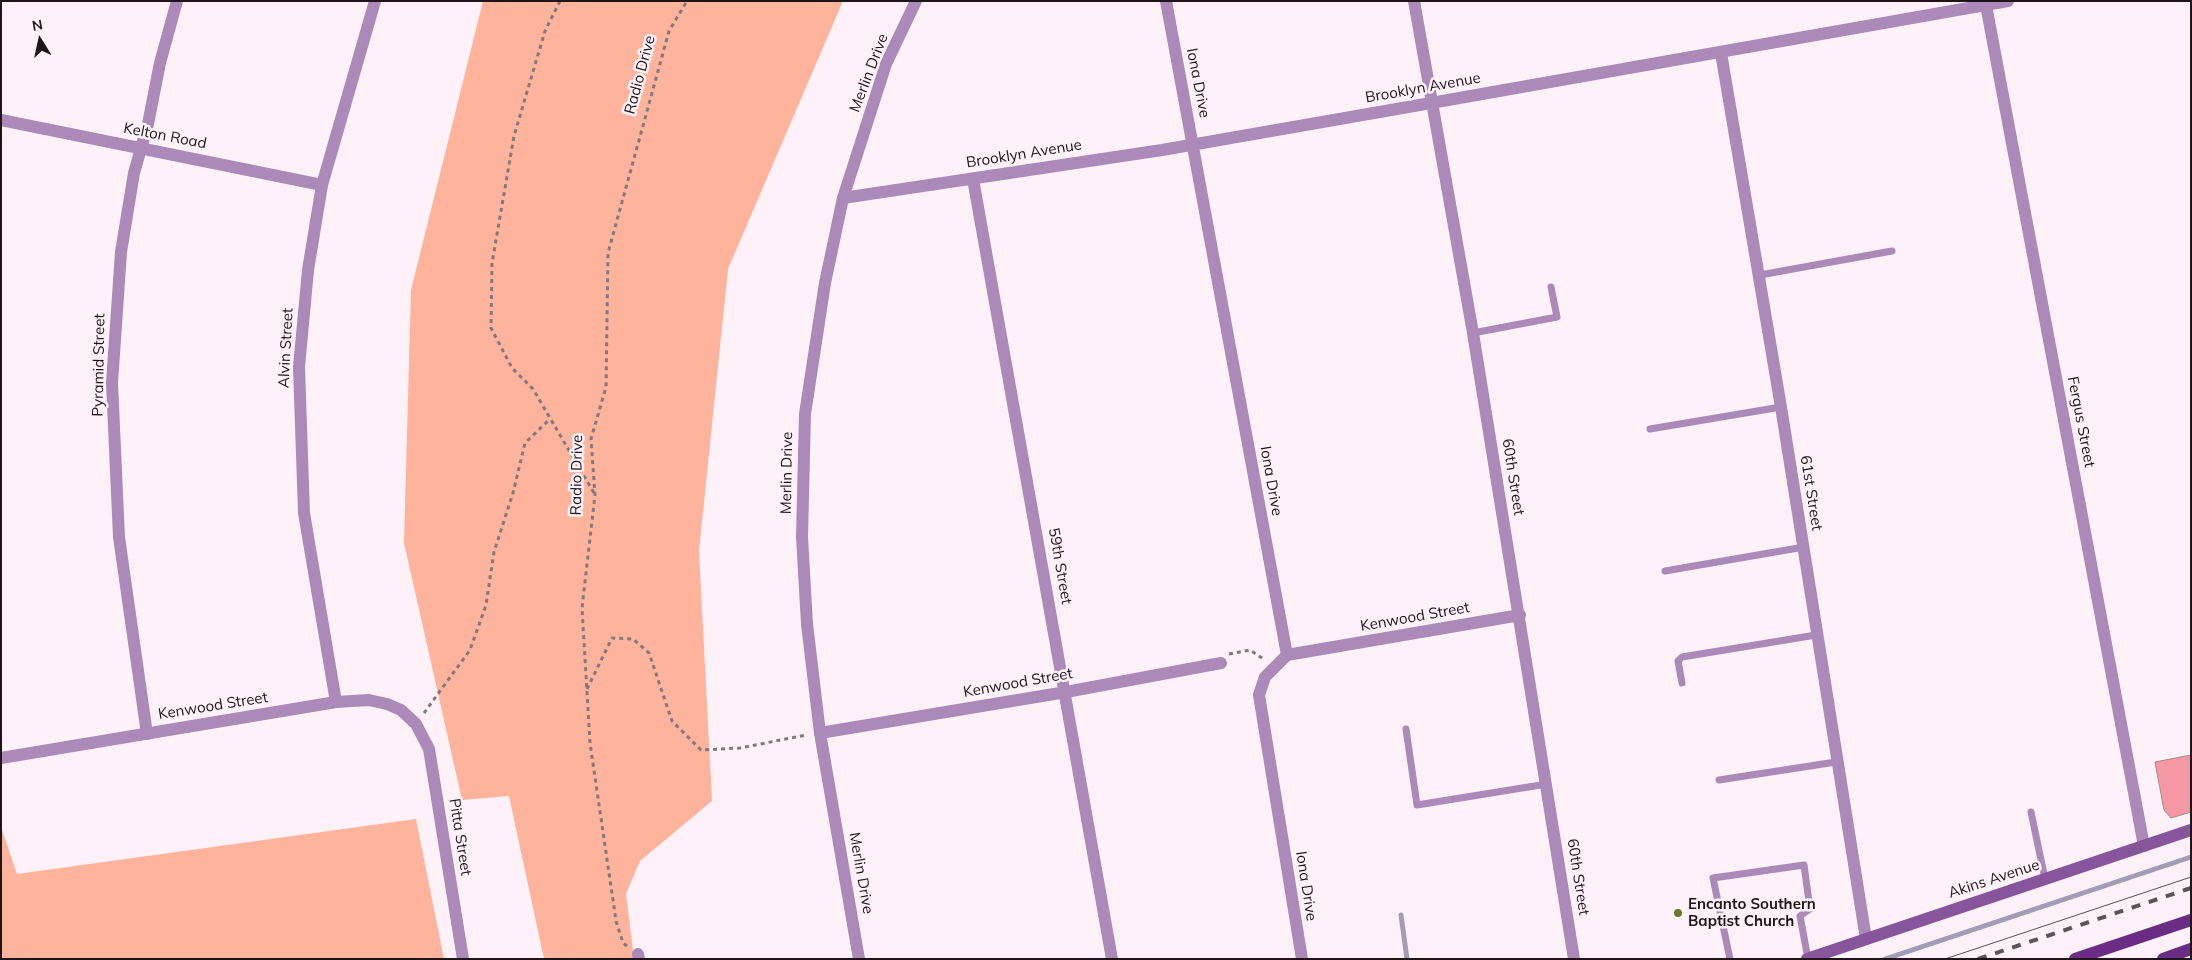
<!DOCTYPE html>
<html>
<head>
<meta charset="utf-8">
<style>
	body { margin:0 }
	#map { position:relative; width:2192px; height:960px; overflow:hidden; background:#fef1f8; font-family:Mulish,sans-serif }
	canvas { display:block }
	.frame { position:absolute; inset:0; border:2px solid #1e141a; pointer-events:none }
	.north { position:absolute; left:15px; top:15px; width:50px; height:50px; -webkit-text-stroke:4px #fef1f8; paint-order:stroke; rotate:350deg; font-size:14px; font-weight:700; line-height:20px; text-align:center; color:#1e141a }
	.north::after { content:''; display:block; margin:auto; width:18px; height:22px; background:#1e141a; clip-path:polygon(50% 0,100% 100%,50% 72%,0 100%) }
</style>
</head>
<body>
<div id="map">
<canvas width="2192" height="960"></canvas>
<div class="frame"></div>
<div class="north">N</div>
</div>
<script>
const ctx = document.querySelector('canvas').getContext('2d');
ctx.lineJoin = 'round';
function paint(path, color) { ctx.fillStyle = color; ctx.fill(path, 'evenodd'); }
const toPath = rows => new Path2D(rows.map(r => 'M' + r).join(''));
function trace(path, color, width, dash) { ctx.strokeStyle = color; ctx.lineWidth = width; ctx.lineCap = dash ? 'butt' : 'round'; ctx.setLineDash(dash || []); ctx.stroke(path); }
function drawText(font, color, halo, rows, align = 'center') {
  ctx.font = font + ' Mulish,sans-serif'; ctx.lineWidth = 5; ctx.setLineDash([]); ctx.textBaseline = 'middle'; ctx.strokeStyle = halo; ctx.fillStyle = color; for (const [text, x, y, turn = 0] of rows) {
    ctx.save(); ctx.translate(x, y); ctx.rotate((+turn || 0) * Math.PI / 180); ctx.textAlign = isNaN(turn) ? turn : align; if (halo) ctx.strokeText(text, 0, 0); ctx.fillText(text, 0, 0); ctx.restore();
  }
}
const green = toPath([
	[483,1,843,1,728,269,699,551,712,801,640,861,626,894,634,959,544,959,509,796,462,800,404,543,411,290],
	[416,819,444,959,1,959,1,827,17,874]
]);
const stream = toPath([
	[1401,915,1407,959],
	[1885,959,2191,857]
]);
const building = toPath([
	[2191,755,2191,812,2171,818,2164,810,2155,762,2191,755]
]);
const path = toPath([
	[560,1,545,31,514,136,492,263,491,328,512,368,533,389,594,493],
	[1229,654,1250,650,1265,660],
	[587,689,612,638,633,639,649,653,672,721,701,750,740,748,806,735],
	[424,713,470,650,486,605,494,552,513,493,525,443,550,419],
	[627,946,623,943,616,921,590,743,582,608,595,495,591,439,606,387,608,253,669,31,687,1]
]);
const service = toPath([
	[1760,275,1892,251],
	[1473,333,1557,317,1551,287],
	[1650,429,1781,407],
	[1665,571,1804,547],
	[1682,683,1678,661,1682,657,1816,635],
	[1406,729,1417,805,1547,784],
	[1719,780,1836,762],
	[2031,812,2045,879],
	[1730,959,1713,878,1804,865,1810,909,1800,916,1808,959]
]);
const minor = toPath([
	[1166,1,1287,655],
	[1986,5,2144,846],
	[1721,53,1781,407,1866,939],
	[973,179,1112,959],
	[843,198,1162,150,1431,103],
	[336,702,304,513,299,367,308,270,322,185,375,1],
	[820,733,1066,692,1221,663],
	[147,734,119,537,112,383,121,252,134,173,148,124,160,63,177,1],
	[638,954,639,959]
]);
const tertiary = toPath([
	[1414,1,1473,333,1574,959],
	[1431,103,2008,1],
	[1,120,322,185],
	[1,758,336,702,369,700,387,704,401,710,416,724,429,749,463,959],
	[859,959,820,733,807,624,802,537,805,414,825,283,843,198,886,64,916,1],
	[1302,959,1259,695,1265,677,1287,655,1520,615]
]);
const secondary = toPath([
	[1807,959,2191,830]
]);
const primary = toPath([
	[2075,959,2191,920],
	[2163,959,2191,949]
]);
const tram = toPath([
	[1945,959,2191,877]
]);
const rail = toPath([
	[1978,959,2191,888]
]);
const markers = [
	[1678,913,5,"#687b2b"]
];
const streetNames = [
	["Merlin Drive",869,73,-69],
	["Radio Drive",640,75,-75],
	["Iona Drive",1198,83,79],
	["Brooklyn Avenue",1423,88,-10],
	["Kelton Road",165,136,11],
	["Brooklyn Avenue",1024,154,-9],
	["Alvin Street",286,348,-87],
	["Pyramid Street",99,365,-89],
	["Fergus Street",2081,422,79],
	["Merlin Drive",787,473,-89],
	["Radio Drive",577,475,-89],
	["60th Street",1513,477,81],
	["Iona Drive",1271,481,80],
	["61st Street",1811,493,81],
	["59th Street",1060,566,80],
	["Kenwood Street",1415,617,-10],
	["Kenwood Street",1018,683,-10],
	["Kenwood Street",213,706,-9],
	["Pitta Street",460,837,81],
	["Merlin Drive",861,873,80],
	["60th Street",1578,877,81],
	["Akins Avenue",1994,879,-18],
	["Iona Drive",1306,886,81]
];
const poiNames = [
	["Encanto Southern",1688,904],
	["Baptist Church",1688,921]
];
paint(green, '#fdb39c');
trace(stream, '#a19db6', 5);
paint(building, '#f697a5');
trace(building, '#a7878a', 1);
trace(path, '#83787e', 3, [4, 4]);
trace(service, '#ab8aba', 7);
trace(minor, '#ab8aba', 12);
trace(tertiary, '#ab8aba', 12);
trace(secondary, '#86559b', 12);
trace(primary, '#6b2c84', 12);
trace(tram, '#5e5359', 1);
trace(rail, '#5e5359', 4, [9, 9]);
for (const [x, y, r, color] of markers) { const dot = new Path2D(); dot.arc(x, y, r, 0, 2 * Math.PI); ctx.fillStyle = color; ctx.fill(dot); trace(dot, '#fef1f8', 2); }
drawText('15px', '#1e141a', '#fef1f8', streetNames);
drawText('bold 15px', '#1e141a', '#fef1f8', poiNames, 'left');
</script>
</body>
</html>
